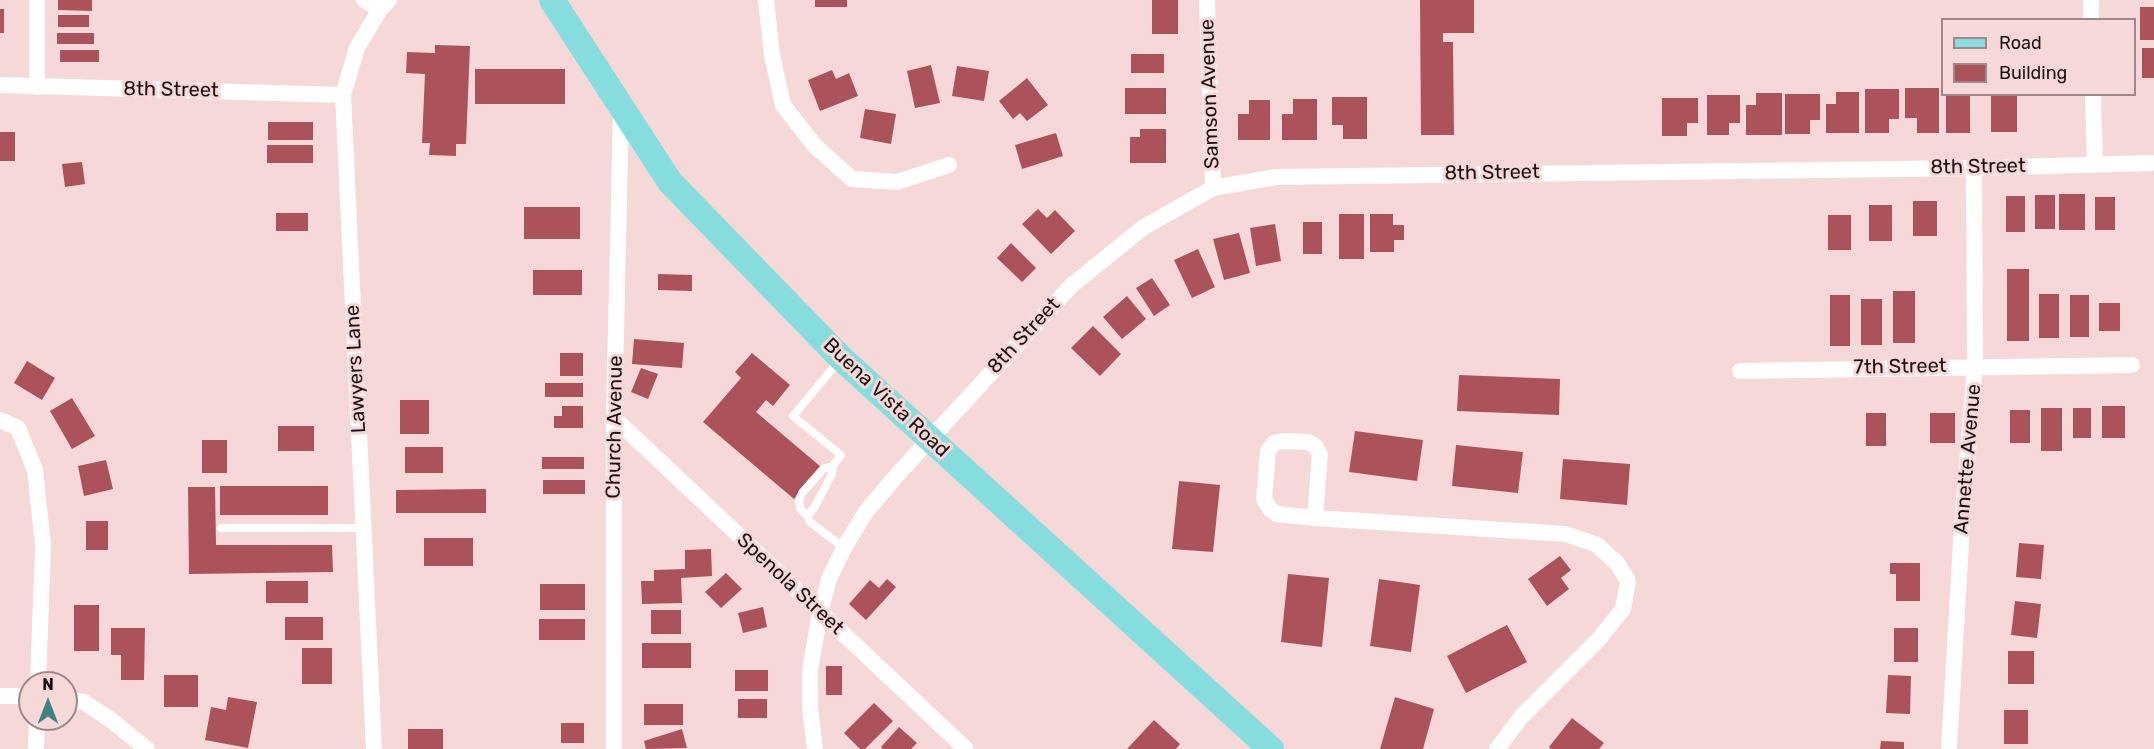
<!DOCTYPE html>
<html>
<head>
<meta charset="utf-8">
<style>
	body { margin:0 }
	#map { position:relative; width:2154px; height:749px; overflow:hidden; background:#f6d8d9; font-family:Rubik,sans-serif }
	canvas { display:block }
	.legend { position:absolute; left:1941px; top:18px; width:195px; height:78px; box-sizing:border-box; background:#f6d8d9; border:2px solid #9e8889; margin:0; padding:8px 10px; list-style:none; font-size:18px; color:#1b1111 }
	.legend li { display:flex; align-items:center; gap:12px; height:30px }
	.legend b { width:30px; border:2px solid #9e8889 }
	.north { position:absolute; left:18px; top:671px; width:60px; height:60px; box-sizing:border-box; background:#f6d8d9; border:2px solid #9e8889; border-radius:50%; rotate:0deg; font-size:16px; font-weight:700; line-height:24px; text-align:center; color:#1b1111 }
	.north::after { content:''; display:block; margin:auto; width:21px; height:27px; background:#3c8482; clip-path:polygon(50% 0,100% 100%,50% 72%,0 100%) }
</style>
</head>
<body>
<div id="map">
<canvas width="2154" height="749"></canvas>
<ul class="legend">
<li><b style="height:8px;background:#85dedd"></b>Road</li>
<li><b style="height:16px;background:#ab525b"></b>Building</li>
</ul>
<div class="north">N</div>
</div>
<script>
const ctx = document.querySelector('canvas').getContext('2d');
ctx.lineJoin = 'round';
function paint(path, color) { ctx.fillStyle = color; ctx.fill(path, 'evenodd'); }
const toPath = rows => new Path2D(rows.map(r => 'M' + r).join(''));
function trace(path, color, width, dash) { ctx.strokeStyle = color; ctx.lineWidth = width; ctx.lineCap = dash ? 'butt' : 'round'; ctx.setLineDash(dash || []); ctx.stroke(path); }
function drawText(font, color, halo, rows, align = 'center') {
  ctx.font = font + ' Rubik,sans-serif'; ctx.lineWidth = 6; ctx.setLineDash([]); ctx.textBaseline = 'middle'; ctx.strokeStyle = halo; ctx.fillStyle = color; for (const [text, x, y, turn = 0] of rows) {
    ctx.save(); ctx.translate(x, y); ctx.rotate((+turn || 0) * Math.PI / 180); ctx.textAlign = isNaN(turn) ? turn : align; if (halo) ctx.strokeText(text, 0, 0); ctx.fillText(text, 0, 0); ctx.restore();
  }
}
const building = toPath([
	[58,0,92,0,92,11,58,10],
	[815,0,847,0,847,7,815,7],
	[1152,0,1178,0,1178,34,1152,34],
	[1420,0,1474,0,1474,33,1443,33,1443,42,1453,42,1454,135,1421,135],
	[2140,7,2154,7,2154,40,2140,40],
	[0,9,4,9,4,33,0,33],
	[58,15,89,15,89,27,58,27],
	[57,33,94,33,94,44,57,44],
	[435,45,470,46,466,144,456,144,456,156,429,155,430,143,422,143,425,74,406,73,407,52,435,53],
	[2142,48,2154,48,2154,78,2142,78],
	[60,50,99,50,99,62,60,62],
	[1131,54,1164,54,1164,73,1131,73],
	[931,65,940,103,915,108,907,71],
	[957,66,989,71,984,101,952,96],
	[475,69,565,69,565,104,475,104],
	[832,70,836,79,849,73,858,96,820,111,808,80],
	[1027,78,1048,105,1027,121,1020,113,1013,119,999,101],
	[1125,88,1166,88,1166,114,1125,114],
	[1905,88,1939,88,1939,133,1917,133,1917,118,1905,118],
	[1865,89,1899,89,1899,119,1889,119,1889,133,1865,133],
	[1836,92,1859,92,1859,133,1826,133,1826,104,1836,104],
	[1756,93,1782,93,1782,135,1746,135,1746,105,1756,105],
	[1785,94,1820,94,1820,120,1810,120,1810,134,1785,134],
	[1946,94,1970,94,1970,133,1946,133],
	[1991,94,2017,94,2017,132,1991,132],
	[1707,95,1740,95,1740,123,1729,123,1729,135,1707,135],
	[1332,97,1367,97,1367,139,1343,139,1343,125,1332,125],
	[1662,98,1698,98,1698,123,1687,123,1687,136,1662,136],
	[1293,99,1317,99,1317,140,1282,140,1282,114,1293,114],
	[1249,100,1270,100,1270,140,1238,140,1238,114,1249,114],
	[865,109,896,114,891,144,860,138],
	[268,122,313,122,313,140,268,140],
	[1140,129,1166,129,1166,163,1130,163,1130,137,1140,137],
	[0,132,15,132,15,161,0,161],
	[1056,133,1063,156,1022,169,1015,145],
	[267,145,313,145,313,163,267,163],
	[82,162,85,184,65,187,62,164],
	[2059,194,2085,194,2085,230,2059,230],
	[2035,195,2055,195,2055,229,2035,229],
	[2006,196,2025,196,2025,232,2006,232],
	[2095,197,2115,197,2115,230,2095,230],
	[1913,201,1937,201,1937,236,1913,236],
	[1869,205,1892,205,1892,241,1869,241],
	[524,207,580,207,580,239,524,239],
	[1038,209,1047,218,1055,210,1075,231,1051,254,1022,224],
	[276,213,308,213,308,231,276,231],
	[1339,214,1364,214,1364,259,1339,259],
	[1370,214,1393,214,1393,225,1404,225,1404,240,1394,240,1394,252,1370,252],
	[1828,215,1851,215,1851,250,1828,250],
	[1303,222,1322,222,1322,254,1303,254],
	[1275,224,1281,261,1256,266,1250,228],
	[1239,233,1250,273,1224,280,1213,239],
	[1011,243,1036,268,1022,282,997,258],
	[1198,249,1215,287,1192,298,1174,260],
	[2007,269,2029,269,2029,341,2007,341],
	[533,270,582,270,582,295,533,295],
	[658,274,692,275,692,291,658,290],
	[1152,278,1170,305,1154,316,1136,288],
	[1893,291,1915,291,1915,343,1893,343],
	[2039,294,2059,294,2059,338,2039,338],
	[1830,295,1850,295,1850,346,1830,346],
	[2070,295,2089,295,2089,337,2070,337],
	[1127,296,1146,319,1122,339,1103,317],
	[1861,299,1882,299,1882,345,1861,345],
	[2099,303,2120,303,2120,331,2099,331],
	[1093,326,1121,354,1100,376,1071,348],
	[634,339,684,343,682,368,632,364],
	[560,353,583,353,583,376,560,376],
	[752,353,790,385,773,406,766,400,756,412,821,467,794,499,703,422,741,378,735,372],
	[27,361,55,378,42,400,14,383],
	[641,368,658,374,648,399,631,392],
	[1459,375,1560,379,1559,415,1457,411],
	[545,383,583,383,583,397,545,397],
	[72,398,95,436,72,449,50,411],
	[400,400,429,400,429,434,400,434],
	[562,406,583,406,583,428,554,428,554,416,562,416],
	[2102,406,2125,406,2125,438,2102,438],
	[2041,408,2062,408,2062,451,2041,451],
	[2073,408,2091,408,2091,438,2073,438],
	[2010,410,2030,410,2030,443,2010,443],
	[1866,413,1886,413,1886,446,1866,446],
	[1930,413,1955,413,1955,443,1930,443],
	[278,426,314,426,314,451,278,451],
	[1355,431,1423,440,1417,481,1349,472],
	[202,440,227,440,227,473,202,473],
	[1456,445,1523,452,1518,493,1452,486],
	[405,447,443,447,443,473,405,473],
	[542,457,584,457,584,469,542,469],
	[1563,459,1630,464,1627,505,1560,499],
	[106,460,113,489,84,496,78,466],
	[543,480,585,480,585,494,543,494],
	[1179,481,1220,485,1213,552,1172,549],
	[220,486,328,486,328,515,220,515],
	[188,487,215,487,216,545,332,545,333,572,189,574],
	[486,489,486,513,396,513,396,490],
	[86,521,108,521,108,550,86,550],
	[424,538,473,538,473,566,424,566],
	[2019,543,2044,545,2041,579,2016,577],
	[711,549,712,576,681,578,682,603,642,604,641,581,654,581,654,570,685,569,685,550],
	[1560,556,1571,570,1561,578,1569,589,1547,606,1528,579],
	[1890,563,1920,563,1920,601,1896,601,1896,574,1890,574],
	[726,573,742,589,721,608,705,592],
	[1288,574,1329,578,1322,647,1281,642],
	[887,579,896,587,866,620,849,604,870,580,879,588],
	[1379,579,1420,585,1411,652,1370,646],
	[266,581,308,581,308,603,266,603],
	[540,584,585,584,585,610,540,610],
	[2015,601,2041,604,2037,638,2011,635],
	[74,605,99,605,99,651,74,651],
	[763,607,767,627,743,633,738,613],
	[651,610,681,610,681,634,651,634],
	[285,617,323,617,323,640,285,640],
	[539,619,585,619,585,640,539,640],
	[1507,625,1527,662,1466,693,1447,656],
	[111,628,145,628,144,680,121,680,121,655,111,655],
	[1894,628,1918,628,1918,662,1894,662],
	[642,643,691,643,691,668,642,668],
	[302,648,332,648,332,684,302,684],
	[2008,651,2034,651,2034,684,2008,684],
	[826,666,842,666,842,695,826,695],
	[735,670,768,670,768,691,735,691],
	[164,675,198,675,198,707,164,707],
	[1888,675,1911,676,1910,714,1886,713],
	[228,697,257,702,248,748,205,740,211,707,226,710],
	[1395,697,1434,709,1423,749,1380,749],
	[738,699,767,699,767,718,738,718],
	[874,703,893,721,865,749,860,749,844,733],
	[644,704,683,704,683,725,644,725],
	[2004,710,2028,710,2028,744,2004,744],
	[1572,718,1604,743,1599,749,1551,749,1549,747],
	[1154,720,1180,744,1176,749,1127,749],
	[561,723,584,723,584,743,561,743],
	[899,727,917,743,911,749,883,749,881,747],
	[408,729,443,729,443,749,408,749],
	[682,729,687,748,646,749,644,741],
	[1881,741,1904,742,1904,749,1880,749]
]);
const lane = toPath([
	[839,361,793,416,841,455,833,466,832,474,814,508,807,516,810,522,844,548],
	[807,516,800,508,799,500,802,493,823,469,833,466],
	[221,528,364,528]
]);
const street = toPath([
	[37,0,37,87],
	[364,0,380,9],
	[766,0,772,55,783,105,815,146,852,179,897,182,949,165],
	[1207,0,1213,188],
	[2091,0,2091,20],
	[0,85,343,95],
	[2093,94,2095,164],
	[1740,371,2132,365],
	[614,418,966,749],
	[0,420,18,428,35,470,43,545,38,683],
	[1315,518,1320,454,1315,446,1308,442,1282,441,1274,443,1268,451,1264,499,1270,509,1277,514,1315,518,1566,534,1597,545,1617,563,1628,581,1623,609,1598,640,1522,716,1497,749],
	[0,696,30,696],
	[66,700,84,702,111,720,147,749],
	[36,749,37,719],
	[374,749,343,95,357,48,380,9,389,0],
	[614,749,614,418,621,108],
	[815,749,810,708,810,670,820,612,829,579,844,548,865,513,897,475,1072,285,1144,227,1213,188,1276,177,1974,168,2154,163],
	[1949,749,1962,525,1975,366,1974,168]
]);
const primary = toPath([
	[552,0,670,182,841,358,1271,749]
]);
const streetNames = [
	["8th Street",171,90,1],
	["Samson Avenue",1210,94,-92],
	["8th Street",1978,167,-1],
	["8th Street",1492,173,-1],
	["8th Street",1024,336,-47],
	["7th Street",1900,367,-1],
	["Lawyers Lane",356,369,-93],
	["Buena Vista Road",886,398,43],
	["Church Avenue",615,427,-89],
	["Annette Avenue",1968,459,-85],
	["Spenola Street",790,584,43]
];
paint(building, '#ab525b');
trace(lane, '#fff', 8);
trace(street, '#fff', 16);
trace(primary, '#85dedd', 26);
drawText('20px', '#1b1111', '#f6d8d9', streetNames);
</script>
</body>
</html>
